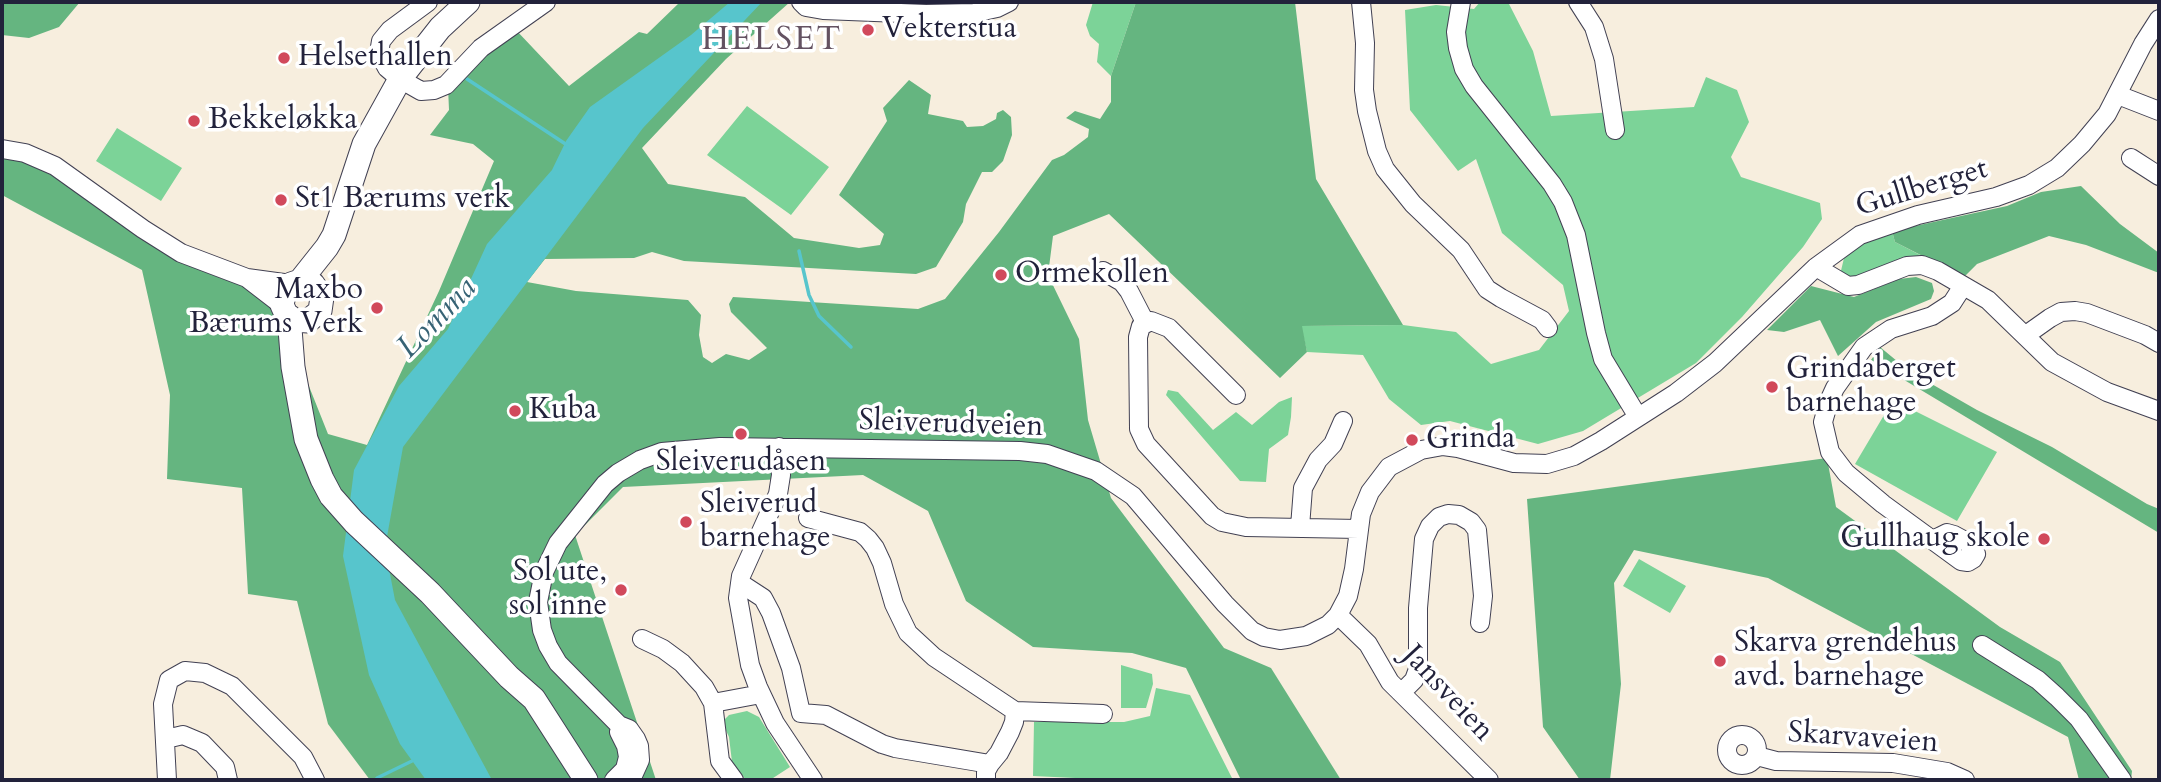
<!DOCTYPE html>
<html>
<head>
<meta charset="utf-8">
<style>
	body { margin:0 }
	#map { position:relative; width:2161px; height:782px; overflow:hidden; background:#f7eede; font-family:Cardo,serif }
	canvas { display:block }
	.frame { position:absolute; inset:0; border:4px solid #22223b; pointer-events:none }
</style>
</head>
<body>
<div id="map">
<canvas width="2161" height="782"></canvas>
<div class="frame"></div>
</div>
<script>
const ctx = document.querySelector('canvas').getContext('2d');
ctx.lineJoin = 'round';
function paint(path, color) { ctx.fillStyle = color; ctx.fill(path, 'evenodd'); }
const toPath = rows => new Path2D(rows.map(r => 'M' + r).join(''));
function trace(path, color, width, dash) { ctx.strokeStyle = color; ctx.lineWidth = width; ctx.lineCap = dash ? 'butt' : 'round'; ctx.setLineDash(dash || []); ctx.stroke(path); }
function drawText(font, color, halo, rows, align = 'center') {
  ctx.font = font + ' Cardo,serif'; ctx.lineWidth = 7; ctx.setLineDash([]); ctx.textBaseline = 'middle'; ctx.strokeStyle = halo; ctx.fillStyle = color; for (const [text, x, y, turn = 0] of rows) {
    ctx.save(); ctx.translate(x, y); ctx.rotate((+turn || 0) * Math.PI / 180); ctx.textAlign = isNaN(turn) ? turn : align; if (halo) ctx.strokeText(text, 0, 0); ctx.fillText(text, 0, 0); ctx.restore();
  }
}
const green = toPath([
	[1093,2,1136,2,1111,76,1097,62,1099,44,1090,36,1086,25],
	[1480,2,1508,2,1533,51,1551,116,1694,107,1706,77,1737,90,1749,122,1731,157,1741,177,1820,203,1822,219,1803,247,1742,317,1696,363,1583,431,1538,444,1450,421,1421,425,1389,399,1363,355,1307,352,1301,326,1403,325,1456,332,1491,364,1539,350,1569,311,1563,285,1502,233,1476,159,1458,171,1410,110,1405,10,1436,5,1474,9],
	[747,106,829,167,791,215,707,155],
	[117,128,182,168,161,201,96,161],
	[1892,231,1895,242,1924,257,1859,278,1848,279,1840,275,1844,258,1854,248],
	[1168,390,1178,392,1213,430,1236,412,1252,425,1279,402,1292,397,1291,417,1288,435,1269,449,1266,482,1240,481,1166,395],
	[1893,400,1997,452,1957,521,1855,464],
	[1639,559,1686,586,1670,613,1623,586],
	[1121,665,1152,674,1153,684,1146,708,1121,708],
	[1156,688,1190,695,1233,780,1117,780,1033,776,1034,722,1124,722,1150,716],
	[747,711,759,717,790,767,770,780,746,780,732,762,729,737,722,722,729,715]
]);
const forest = toPath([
	[2,2,80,2,59,27,29,38,2,35],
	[680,2,790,2,726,59,642,148,668,184,745,197,794,238,859,248,880,245,884,234,839,195,887,121,883,108,909,80,931,95,928,114,963,121,967,127,983,126,996,119,997,113,1003,110,1011,117,1012,135,1003,161,992,172,982,172,966,204,963,222,936,267,916,274,684,261,652,252,634,258,545,259,527,282,576,291,688,300,701,315,699,335,703,357,712,363,726,354,749,360,767,348,731,312,729,304,733,297,918,309,945,299,999,232,1052,160,1064,155,1088,137,1089,129,1066,118,1075,111,1100,119,1111,102,1111,76,1136,2,1295,2,1316,179,1403,325,1302,326,1307,352,1280,378,1109,214,1053,236,1048,275,1079,339,1088,420,1111,498,1224,648,1271,668,1341,780,1241,780,1186,668,1132,653,1033,647,966,601,928,511,863,475,623,487,575,535,656,780,370,780,328,724,297,601,248,594,242,488,167,479,170,395,142,270,2,195,2,149,55,166,198,261,247,278,285,326,328,434,367,445,439,291,494,161,473,144,430,135,449,110,448,87,515,29,569,86,639,32,647,34],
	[2081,186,2120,224,2159,253,2159,273,2086,245,2049,236,1977,264,1964,277,1895,242,1892,231,2007,206,2041,192],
	[1916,277,1932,283,1934,291,1931,299,1876,322,1838,356,1820,320,1784,332,1767,330,1811,286,1854,297,1899,279],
	[1880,347,1909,371,1977,410,2052,447,2147,504,2159,509,2159,533,1871,360],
	[1827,458,1836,507,2000,627,2060,662,2132,771,2131,780,2079,780,2068,737,1768,578,1634,550,1614,583,1621,684,1610,780,1580,780,1543,727,1527,499]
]);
const water = toPath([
	[730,2,762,2,643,128,403,447,385,548,395,600,492,780,426,780,400,744,369,675,343,556,354,470,399,386,448,329,487,244,552,170,566,141,590,107,691,35]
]);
const stream = toPath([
	[467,79,567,145],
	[799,251,809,295,819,316,851,347],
	[377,778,412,761]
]);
const minor = toPath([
	[428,2,390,30,381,41,379,53,387,68,400,79,421,91,434,90,446,85,481,48,546,2],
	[801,2,806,7,823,10,926,14,974,13,997,8,1009,2],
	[1361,2,1365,43,1364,90,1367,111,1377,151,1385,169,1413,204,1461,250,1487,289,1501,298,1542,320,1548,328],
	[1461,2,1456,32,1458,48,1464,69,1474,86,1552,184,1563,202,1576,235,1596,333,1603,359,1638,417],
	[1578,2,1594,27,1604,59,1615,130],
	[2118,95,2159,111],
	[2,149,25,153,55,166,143,229,181,253,247,278,291,284],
	[2131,158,2159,176],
	[1816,267,1848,286,1858,285,1907,266,1922,265,1938,271,1988,300,2052,362,2107,392,2159,411],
	[1103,271,1122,282,1129,291,1145,322],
	[247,278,282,305],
	[2026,335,2050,318,2061,312,2075,311,2087,313,2145,335,2159,343],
	[1236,395,1169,328,1151,321,1141,326,1138,337,1139,429,1146,444,1212,516,1222,522,1246,527,1359,529],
	[779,447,781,475,778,494,741,576,738,598,750,665,758,687,775,723,813,780],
	[808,518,860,532,868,539,875,548,882,563,894,604,908,633,934,657,1015,711,1014,722,1010,732,999,753,990,764,986,771,986,780],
	[1300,527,1303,488,1318,460,1333,444,1343,421],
	[1933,540,1947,533,1954,535,1967,542,1976,554,1973,559,1968,562,1961,561,1883,504,1846,473,1830,452,1823,422,1829,401,1835,388,1864,347,1891,329,1932,316,1952,303,1963,286],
	[740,583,763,598,771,613,791,668,801,713,826,715,882,744,895,748,990,764],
	[1338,615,1368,644,1390,682,1489,780],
	[642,639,663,649,682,663,704,687,713,703,761,694],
	[1982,645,2038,680,2057,697,2079,719,2122,780],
	[1401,693,1414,680,1418,669,1418,608,1424,539,1430,526,1439,517,1448,514,1459,515,1471,522,1477,530,1483,596,1480,623],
	[713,703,720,761,734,780],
	[1015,711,1103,714],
	'1727 750a15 15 0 1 1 30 0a15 15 0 1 1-30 0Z',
	[166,739,183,735,202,743,225,767,228,780],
	[1757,756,1776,761,1893,763,1947,772,1965,780],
	[167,780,163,704,169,680,185,671,205,673,232,686,303,757,315,780],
	[614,780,625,769,628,757,626,746,619,732],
	[631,780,640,760,639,746,636,739,629,729,619,725,558,663,548,646,542,630,538,602,544,572,558,543,605,484,618,473,640,460,662,452,720,447,1020,451,1047,454,1096,471,1133,496,1225,604,1252,631,1264,637,1280,640,1306,636,1328,625,1338,615,1348,596,1354,569,1361,514,1370,492,1389,467,1421,450,1443,446,1458,448,1514,463,1547,464,1574,456,1601,441,1676,393,1715,363,1816,267,1860,235,1918,215,1996,197,2029,185,2057,168,2082,144,2107,114,2143,44,2159,19]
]);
const major = toPath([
	[300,281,313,284,322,297,320,311,308,321,294,320,286,314,282,305,285,290,291,284,300,281,327,247,334,235,364,144,400,79,440,28,468,2],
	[289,316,293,367,306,439,322,479,331,496,354,522,430,593,509,677,534,699,586,780]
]);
const markers = [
	[868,30,7,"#d1495b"],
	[284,58,7,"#d1495b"],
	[194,121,7,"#d1495b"],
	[281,200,7,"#d1495b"],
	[1001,275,7,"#d1495b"],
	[377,308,7,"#d1495b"],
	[1772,387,7,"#d1495b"],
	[515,411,7,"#d1495b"],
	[741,434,7,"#d1495b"],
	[1412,440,7,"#d1495b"],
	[686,522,7,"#d1495b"],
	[2044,539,7,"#d1495b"],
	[621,590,7,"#d1495b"],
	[1720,661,7,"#d1495b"]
];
const poiNames = [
	["Vekterstua",882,30],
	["Helsethallen",298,58],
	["Bekkeløkka",208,121],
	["St1 Bærums verk",295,200],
	["Ormekollen",1015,275],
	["Maxbo",363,291,"right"],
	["Bærums Verk",363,325,"right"],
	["Grindaberget",1786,370],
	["barnehage",1786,404],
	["Kuba",529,411],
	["Grinda",1426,440],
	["Sleiverudåsen",741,463,"center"],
	["Sleiverud",700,505],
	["barnehage",700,539],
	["Gullhaug skole",2030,539,"right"],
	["Sol ute,",607,573,"right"],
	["sol inne",607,607,"right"],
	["Skarva grendehus",1734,644],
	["avd. barnehage",1734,678]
];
const streetNames = [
	["Gullberget",1922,189,-17],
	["Sleiverudveien",951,425,2],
	["Jansveien",1447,694,47],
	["Skarvaveien",1863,739,4]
];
const waterNames = [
	["Lomma",438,319,-46]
];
const quarterNames = [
	["HELSET",772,41]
];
paint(green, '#7cd398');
paint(forest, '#65b580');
paint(water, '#57c5cc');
trace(stream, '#57c5cc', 3.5);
trace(minor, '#424153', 20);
trace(major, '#424153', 25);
trace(minor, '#fff', 18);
trace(major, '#fff', 23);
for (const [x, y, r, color] of markers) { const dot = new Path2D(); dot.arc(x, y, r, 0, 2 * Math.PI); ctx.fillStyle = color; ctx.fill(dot); trace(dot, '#fff', 2.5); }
drawText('30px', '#22223b', '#fff', poiNames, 'left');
drawText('30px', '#22223b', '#fff', streetNames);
drawText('italic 32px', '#376375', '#fff', waterNames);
ctx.letterSpacing = '2px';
drawText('33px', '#645261', '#fff', quarterNames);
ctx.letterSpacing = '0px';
</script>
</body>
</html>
